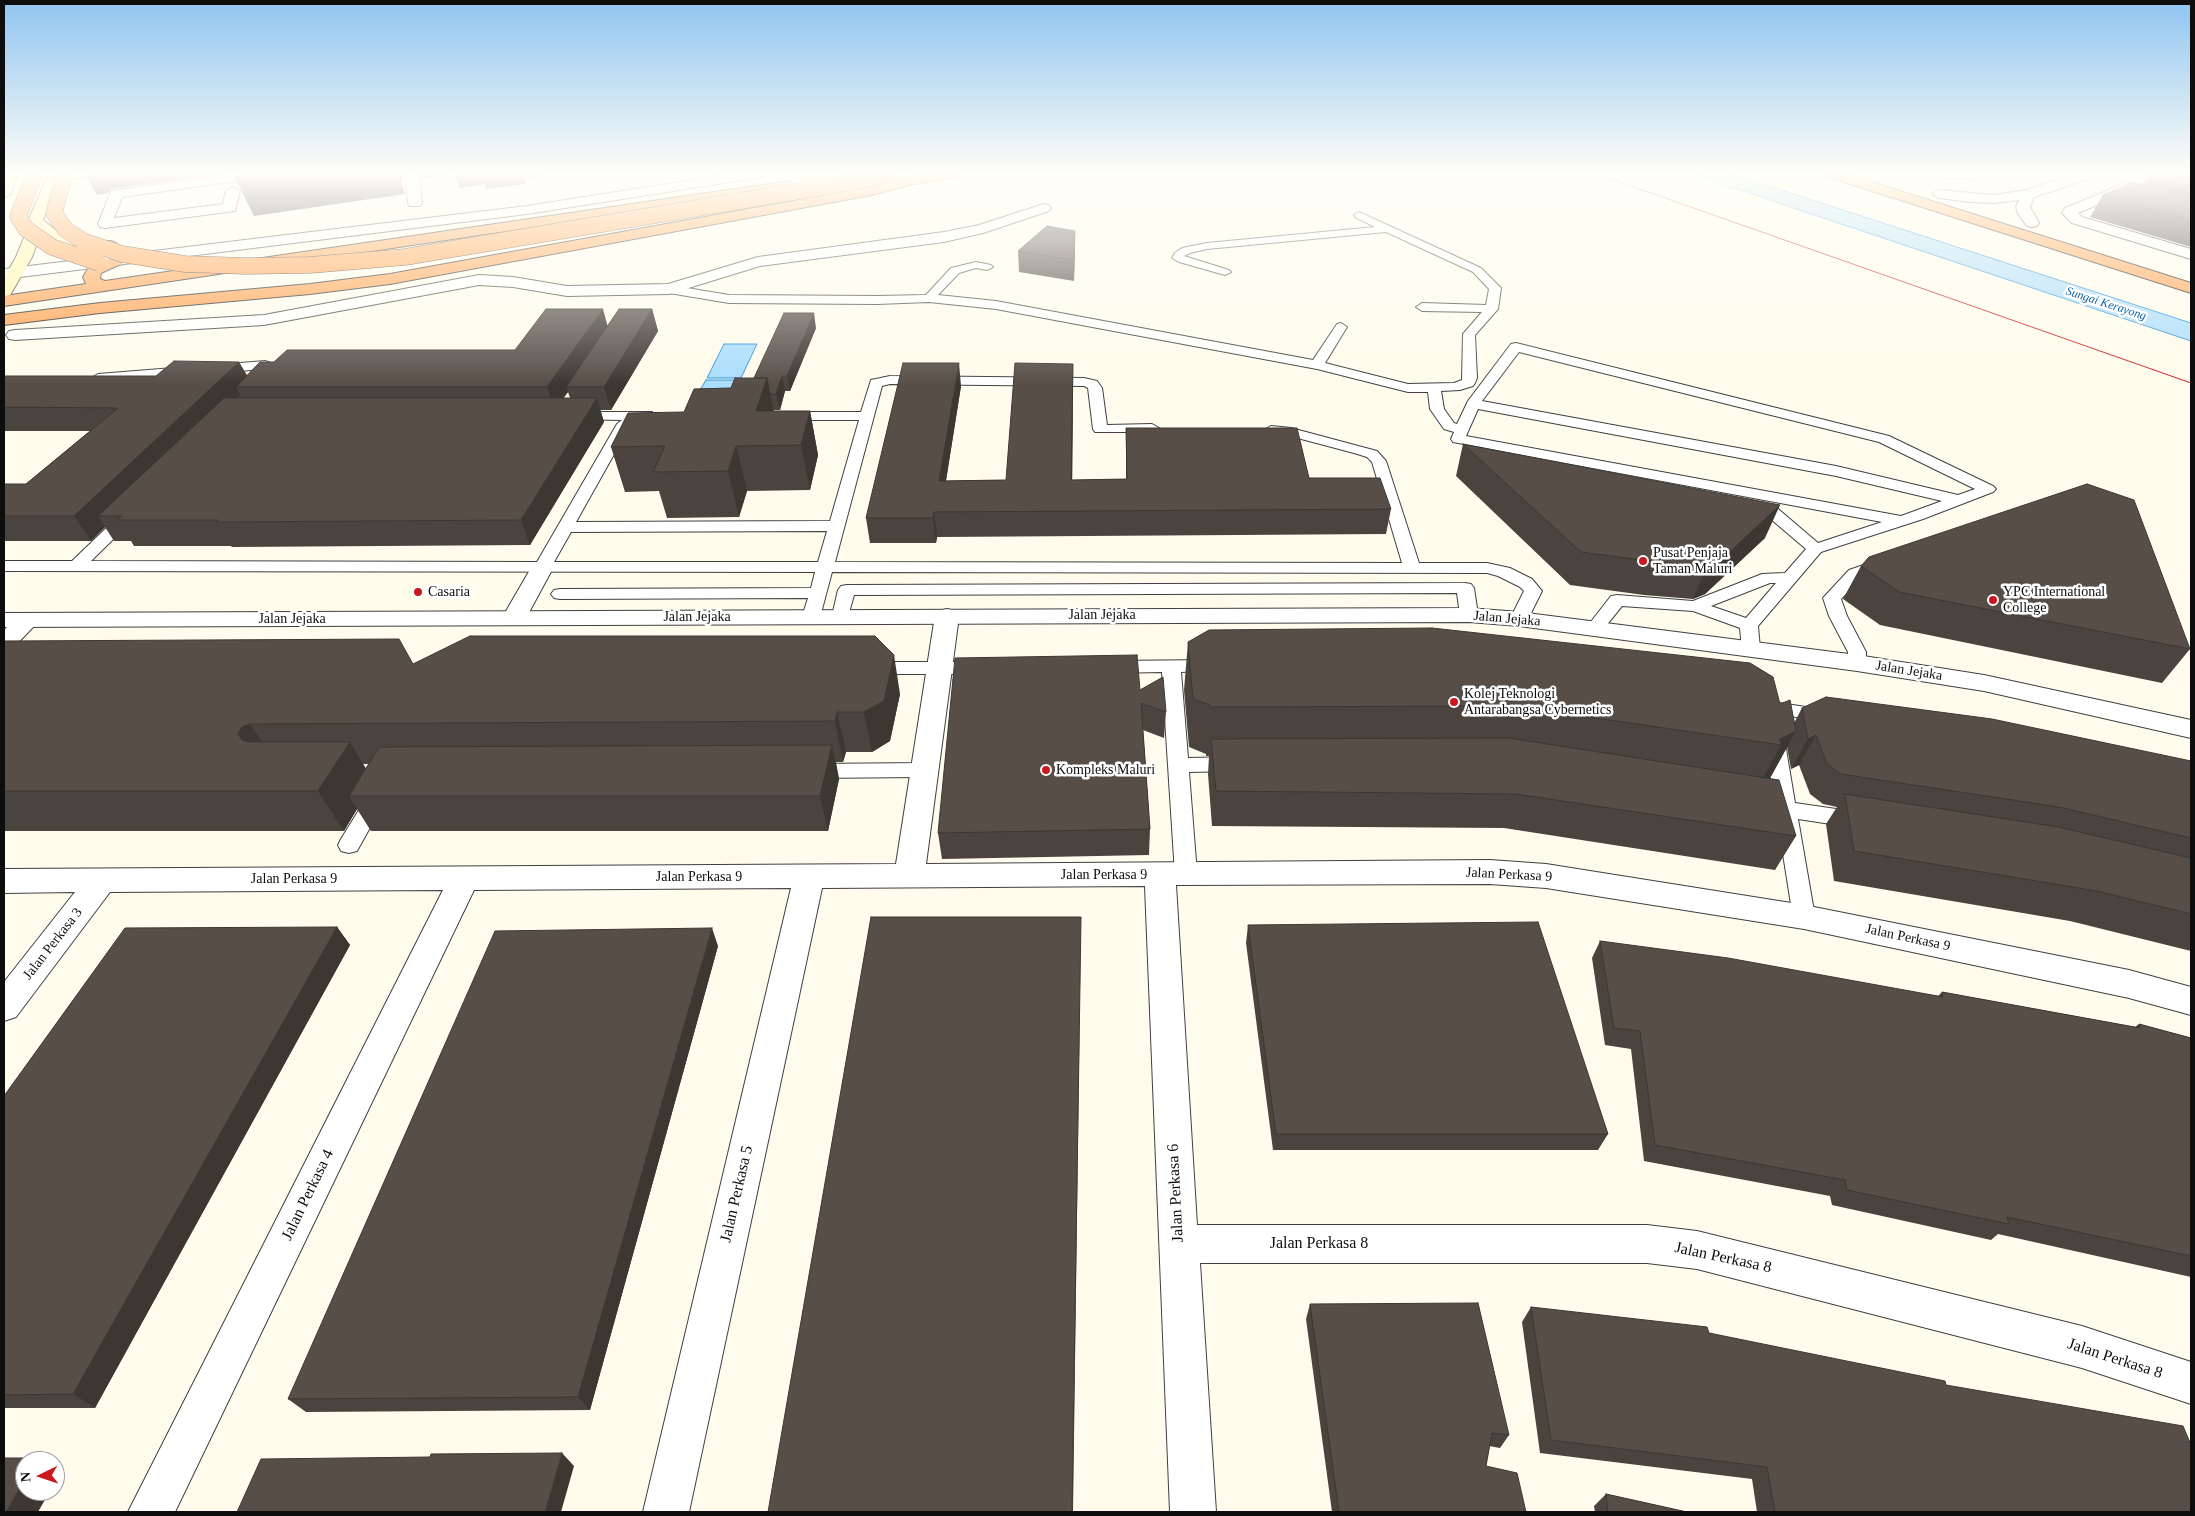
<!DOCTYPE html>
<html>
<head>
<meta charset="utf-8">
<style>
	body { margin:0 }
	#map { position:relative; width:2195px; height:1516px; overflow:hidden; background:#fffced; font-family:"Times New Roman",serif }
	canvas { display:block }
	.frame { position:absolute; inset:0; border:5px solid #0d0d0d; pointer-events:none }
	.north { position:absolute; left:15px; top:1451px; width:50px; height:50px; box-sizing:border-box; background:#fff; border:1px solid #9e9e9e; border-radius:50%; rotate:266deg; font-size:14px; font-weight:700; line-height:20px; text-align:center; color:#0d0d0d }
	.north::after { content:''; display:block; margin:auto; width:18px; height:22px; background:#cb171e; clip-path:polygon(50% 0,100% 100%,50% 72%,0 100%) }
</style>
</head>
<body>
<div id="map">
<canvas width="2195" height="1516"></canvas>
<div class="frame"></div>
<div class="north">N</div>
</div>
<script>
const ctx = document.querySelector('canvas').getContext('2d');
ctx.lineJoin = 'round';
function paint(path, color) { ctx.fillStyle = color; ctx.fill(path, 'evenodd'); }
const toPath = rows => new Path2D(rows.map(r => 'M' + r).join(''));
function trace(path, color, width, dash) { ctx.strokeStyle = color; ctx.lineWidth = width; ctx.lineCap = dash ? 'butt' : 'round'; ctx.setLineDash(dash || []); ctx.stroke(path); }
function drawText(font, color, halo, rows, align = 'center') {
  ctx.font = font + ' "Times New Roman",serif'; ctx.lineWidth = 5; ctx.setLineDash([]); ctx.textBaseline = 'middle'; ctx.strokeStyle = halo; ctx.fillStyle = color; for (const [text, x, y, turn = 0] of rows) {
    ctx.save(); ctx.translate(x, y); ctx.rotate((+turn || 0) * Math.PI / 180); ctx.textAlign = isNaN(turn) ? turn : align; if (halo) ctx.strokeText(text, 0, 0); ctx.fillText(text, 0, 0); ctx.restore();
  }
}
const water = toPath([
	[1689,173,1729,173,2191,323,2191,341,1689,173],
	[724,344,757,344,741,378,707,378,724,344],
	[706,380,739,380,734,391,700,390,706,380]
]);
const service = toPath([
	[72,173,99,173,94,176,54,181,49,178,54,175,72,173],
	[1930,173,1993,173,1978,179,1942,178,1930,173],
	[1359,212,1481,268,1501,288,1498,309,1475,335,1477,378,1475,383,1473,386,1460,390,1441,391,1444,409,1454,423,1457,424,1468,401,1511,344,1516,343,1889,436,1993,486,1996,489,1993,492,1923,519,1821,552,1758,626,1760,649,1757,653,1751,655,1745,653,1742,649,1740,628,1693,611,1622,606,1601,632,1595,633,1589,632,1586,628,1611,596,1617,595,1693,601,1762,574,1785,573,1806,549,1766,515,1745,511,1743,508,1745,505,1751,503,1777,508,1818,543,1882,522,1453,442,1451,439,1454,432,1444,429,1430,409,1428,392,1408,392,1317,369,996,309,929,302,877,304,729,303,669,293,663,289,669,285,729,295,877,296,926,295,951,268,976,262,991,265,993,267,987,270,976,268,959,273,938,295,996,301,1313,360,1337,324,1341,323,1347,327,1325,363,1408,384,1454,383,1462,380,1463,334,1482,312,1422,311,1416,307,1422,303,1486,305,1489,289,1473,272,1386,232,1207,249,1190,253,1184,256,1229,270,1231,272,1225,275,1179,262,1172,258,1175,253,1182,248,1207,243,1375,227,1355,217,1354,215,1359,212],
	[1519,352,1879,442,1975,489,1958,495,1836,466,1482,401,1519,352],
	[1478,409,1836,476,1942,501,1901,516,1466,436,1478,409],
	[1770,583,1776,583,1746,618,1711,606,1770,583],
	[265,361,277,365,279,368,280,373,274,380,264,380,262,377,266,372,263,369,215,373,208,369,215,365,265,361],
	[186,367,193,371,191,374,98,382,91,378,98,374,186,367],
	[890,376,1084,378,1097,381,1102,388,1107,425,1152,424,1159,428,1152,432,1095,432,1093,429,1088,388,1084,386,890,384,882,386,835,562,1402,563,1372,462,1367,457,1354,453,1290,436,1266,433,1264,430,1271,426,1291,428,1377,451,1386,461,1419,563,1487,563,1510,568,1532,579,1542,591,1528,619,1525,623,1519,624,1513,623,1510,619,1524,591,1520,587,1498,576,1487,573,832,572,820,617,817,621,811,622,805,621,802,617,808,598,560,599,554,598,551,594,554,590,560,589,811,588,815,572,4,571,4,561,72,561,123,512,129,510,135,512,137,515,135,518,91,561,537,562,617,424,622,420,571,419,569,416,576,412,652,412,659,416,652,420,626,420,631,424,576,522,830,521,859,420,784,420,777,416,784,412,861,412,871,380,890,376],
	[827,531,818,562,554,562,571,532,827,531],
	[1884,558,1890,559,1892,563,1890,567,1861,578,1841,599,1847,616,1866,652,1866,663,1863,667,1857,669,1851,667,1848,663,1848,652,1829,616,1823,598,1849,570,1884,558],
	[1465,583,1471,584,1474,588,1478,615,1475,619,1469,620,1463,619,1460,615,1457,593,854,595,847,620,841,621,835,620,832,616,838,590,841,586,847,585,1465,583],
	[1212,660,1219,662,1221,666,1219,670,1181,672,1188,758,1236,757,1243,759,1246,764,1243,769,1236,771,1189,772,1197,874,1194,880,1186,882,1178,880,1175,874,1162,672,1111,673,1104,671,1102,667,1104,663,1111,661,1212,660],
	[868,662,954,662,961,664,963,668,961,672,954,674,868,674,861,672,859,668,861,664,868,662],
	[1766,701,1826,710,1833,711,1836,716,1833,721,1826,722,1759,711,1756,707,1759,703,1766,701],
	[1774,730,1781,732,1784,737,1795,803,1857,812,1864,815,1868,820,1864,825,1857,828,1798,819,1815,917,1812,923,1804,926,1796,923,1793,917,1777,816,1755,811,1752,806,1755,801,1762,798,1774,800,1764,737,1767,732,1774,730],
	[924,763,931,765,934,770,931,775,924,777,811,778,804,776,801,771,804,766,811,764,924,763],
	[377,790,384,792,387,797,357,851,349,853,341,851,338,845,341,839,370,792,377,790]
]);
const minor = toPath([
	[239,173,274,173,267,177,122,197,114,218,223,204,226,191,233,187,240,191,235,211,105,228,100,227,98,224,111,191,239,173],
	[405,173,419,173,422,203,420,206,410,206,408,203,405,173],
	[2079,173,2099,173,2097,176,2034,197,2030,207,2039,223,2037,226,2032,227,2027,226,2018,214,2016,207,2019,200,1994,203,1970,202,1939,198,1932,194,1939,190,1994,195,2026,190,2079,173],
	[2150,173,2168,173,2166,176,2078,213,2082,217,2191,249,2191,259,2072,223,2062,213,2065,208,2150,173],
	[1044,204,1049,205,1051,208,1049,211,983,233,944,242,760,266,669,294,567,296,513,287,479,285,264,325,15,340,9,339,6,335,9,331,15,330,264,315,479,275,513,277,567,286,668,284,758,257,944,232,979,225,1044,204],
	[542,561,550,563,553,568,526,618,523,623,514,625,505,623,502,618,531,568,534,563,542,561],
	[947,609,956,611,959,616,926,864,1490,860,1546,864,1804,905,2129,970,2191,987,2191,1015,2129,998,1804,929,1546,888,1490,884,1176,885,1197,1225,1647,1225,1697,1231,2082,1326,2191,1362,2191,1404,2082,1368,1697,1269,1647,1263,1200,1263,1216,1512,1170,1512,1145,886,822,888,689,1512,643,1512,791,888,474,890,175,1512,128,1512,443,890,110,892,16,1017,4,1021,4,982,75,892,4,893,4,869,896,864,935,616,938,611,947,609],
	[27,614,36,616,39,621,13,648,4,651,4,630,18,616,27,614]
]);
const tertiary = toPath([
	[737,173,769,173,762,177,527,214,4,279,4,269,527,206,737,173],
	[1469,608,1519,612,1857,655,1984,675,2191,720,2191,738,1984,691,1857,671,1519,626,1469,622,4,627,4,613,1469,608]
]);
const secondary = toPath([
	[4,173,18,173,11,194,4,198,4,173],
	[49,173,63,173,43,220,67,239,80,241,111,241,116,243,119,246,116,249,111,251,80,251,57,245,41,233,32,257,12,292,10,295,4,297,4,278,16,257,25,235,28,221,49,173]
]);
const motorway = toPath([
	[932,173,964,173,957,177,909,185,872,195,390,284,310,294,100,313,4,325,4,315,100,303,310,284,390,274,870,187,886,180,932,173],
	[1823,173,1843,173,2191,283,2191,293,1825,176,1823,173],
	[789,181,796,185,794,188,4,306,4,296,86,284,83,277,89,267,117,255,123,257,125,260,123,263,101,273,100,279,105,281,789,181]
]);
const tram = toPath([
	[1594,173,2191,383]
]);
const motorwayBridge = toPath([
	[35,173,18,216,26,229,52,247,99,263],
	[65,173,54,213,65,229,83,241,122,254,185,264,246,266,310,265,405,257,858,181,892,173]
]);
const wall = toPath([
	[2191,173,2191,247,2090,217,2103,195,2142,185,2147,176],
	[1075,231,1074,281,1019,272,1018,251],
	[652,309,658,331,611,410,600,410,604,422,530,545,232,547,231,546,134,546,131,541,114,541,105,527,91,541,4,541,4,484,26,484,90,431,4,431,4,376,156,376,239,362,247,375,274,362,515,350,608,326],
	[568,392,570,398,563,398],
	[816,328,790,391,785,391,780,410,773,410,774,411,810,411,818,455,810,490,747,491,739,517,667,518,659,491,625,492,611,447,684,412,731,388,754,378],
	[1073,364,1072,480,1126,479,1126,428,1309,478,1391,509,1386,534,937,537,936,543,870,543,866,518,961,386,946,481,1006,480],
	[1463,444,1765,538,1705,594,1693,599,1644,595,1570,585,1456,476],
	[1861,566,2190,649,2162,683,1880,625,1843,599],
	[4,641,413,664,900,694,890,741,872,752,846,752,843,762,836,762,839,779,828,831,371,831,357,809,344,831,4,831],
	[363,764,369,764,366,769],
	[1188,642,1780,704,1794,723,1802,708,2191,761,2191,951,2070,921,1834,881,1826,824,1837,807,1823,804,1810,794,1799,765,1791,769,1787,747,1770,778,1796,836,1775,870,1504,828,1212,826,1208,774,1209,756,1206,756,1206,754,1189,747,1184,690],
	[1140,690,1166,712,1164,738,1143,730,1150,829,1149,855,942,859,938,833],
	[1248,925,1608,1134,1598,1150,1273,1150,1246,943],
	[337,927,350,945,95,1408,4,1408,4,1096],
	[1600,941,1938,996,1942,992,2135,1027,2139,1024,2191,1038,2191,1277,1998,1234,1991,1240,1832,1205,1830,1196,1644,1161,1631,1049,1605,1045,1592,958],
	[718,946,590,1410,306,1412,288,1399],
	[1310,1304,1509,1435,1500,1448,1489,1446,1486,1466,1526,1512,1332,1512,1306,1319],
	[1531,1307,1709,1333,1946,1385,2191,1512,1757,1512,1752,1479,1540,1453,1522,1322],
	[1606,1494,1687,1512,1595,1512,1594,1506]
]);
const shadedWall = toPath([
	[84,173,227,173,111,189,108,193,97,195],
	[250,173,405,173,402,182,405,194,254,216,236,180],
	[419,173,546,173,547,175,524,179,526,184,486,189,485,184,460,188,455,174,422,179],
	[1075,231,1075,252,1074,281,1074,260],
	[603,309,609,331,566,387,568,392,555,410,547,387],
	[652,309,658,331,611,410,604,387],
	[814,313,816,328,790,391,787,376],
	[239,362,251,385,236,387,240,395,117,516,98,516,105,527,91,541,74,516],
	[959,363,961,386,942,505,939,481],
	[1073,364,1073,387,1072,504,1071,480],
	[782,376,785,391,780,410,776,394],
	[767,378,776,422,756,411],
	[597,398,604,422,530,545,521,520],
	[810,411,818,455,810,490,801,445],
	[736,446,747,491,739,517,728,471],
	[1780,505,1765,538,1705,594,1693,599,1707,566],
	[934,512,937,537,936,543,933,518],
	[894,655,900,694,890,741,872,752,864,712],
	[837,712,846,752,843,762,835,721],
	[250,724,277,764,265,774,238,734,242,727],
	[1796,731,1769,780,1760,784,1781,745,1780,739],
	[1816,735,1799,765,1791,769,1808,739],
	[350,742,374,782,349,796,357,809,344,831,318,791],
	[832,745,839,779,828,831,820,796],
	[1081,917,1073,1512,1072,1512],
	[337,927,350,945,95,1408,73,1394],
	[712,928,718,946,590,1410,578,1397],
	[562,1453,574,1466,561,1512,545,1512],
	[37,1458,43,1461,35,1461],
	[55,1467,61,1470,55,1481],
	[25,1479,25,1491,50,1491,38,1512,6,1512]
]);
const building = toPath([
	[237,173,286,173,236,180,237,173],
	[2155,173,2191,173,2191,188,2147,176,2155,173],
	[2133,182,2191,197,2191,220,2103,195,2133,182],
	[1047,226,1075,231,1074,260,1018,251,1047,226],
	[546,309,603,309,547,387,236,387,260,362,274,362,287,350,515,350,546,309],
	[619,309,652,309,604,387,566,387,619,309],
	[784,313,814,313,787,376,782,376,776,394,770,394,767,378,754,378,784,313],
	[174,361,239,362,74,516,4,516,4,484,26,484,118,408,4,407,4,376,156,376,174,361],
	[903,363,959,363,939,481,1006,480,1015,363,1073,364,1071,480,1127,479,1126,428,1297,428,1309,478,1380,478,1391,509,934,512,933,518,866,518,903,363],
	[735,378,767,378,756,411,810,411,801,445,736,446,728,471,653,472,665,446,611,447,628,413,684,412,694,389,731,388,735,378],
	[224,398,597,398,521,520,217,522,218,520,117,520,122,516,98,516,224,398],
	[1463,444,1780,505,1720,561,1707,566,1657,562,1581,552,1463,444],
	[2087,484,2134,500,2190,649,1899,592,1861,566,1869,557,2087,484],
	[1432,628,1750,663,1773,677,1780,704,1790,700,1796,731,1780,739,1781,745,1514,706,1211,707,1210,705,1193,699,1188,642,1209,630,1432,628],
	[470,636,875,636,894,655,884,701,864,712,837,712,835,721,250,724,242,727,238,734,242,740,250,742,350,742,318,791,4,791,4,641,399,639,413,664,470,636],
	[1137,655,1140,690,1163,677,1166,712,1141,703,1150,829,938,833,955,658,1137,655],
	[1826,697,1992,719,2191,761,2191,838,2059,807,1841,774,1827,764,1816,735,1808,739,1802,708,1826,697],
	[1509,738,1779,780,1796,836,1516,794,1216,791,1211,739,1509,738],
	[832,745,820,796,349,796,379,747,832,745],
	[1845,794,2058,827,2191,858,2191,914,2097,891,1854,851,1845,794],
	[871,917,1081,917,1072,1512,768,1512,871,917],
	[1538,922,1608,1134,1276,1134,1248,925,1538,922],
	[337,927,73,1394,4,1395,4,1096,125,928,337,927],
	[712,928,578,1397,288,1399,495,931,712,928],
	[1600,941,1728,958,1943,997,1942,992,2140,1028,2139,1024,2191,1038,2191,1256,2007,1217,2009,1224,1847,1190,1845,1180,1655,1145,1640,1031,1614,1028,1600,941],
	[1478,1303,1509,1435,1492,1433,1486,1466,1517,1473,1526,1512,1339,1512,1310,1304,1478,1303],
	[1531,1307,1707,1327,1709,1333,1945,1381,1946,1385,2183,1426,2191,1445,2191,1512,1775,1512,1767,1467,1551,1440,1531,1307],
	[562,1453,545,1512,237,1512,261,1459,430,1457,431,1454,562,1453],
	[4,1458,37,1458,35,1461,25,1461,25,1479,6,1512,4,1512,4,1458],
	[1606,1494,1687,1512,1608,1512,1606,1494]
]);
const markers = [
	[1643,561,5,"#cb171e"],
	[418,592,5,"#cb171e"],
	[1993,600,5,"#cb171e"],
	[1454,702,5,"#cb171e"],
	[1046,770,5,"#cb171e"]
];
const farWaternames = [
	["Sungai Kerayong",2106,304,18]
];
const poiNames = [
	["Pusat Penjaja",1653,553],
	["Taman Maluri",1653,569],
	["Casaria",428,592],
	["YPC International",2003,592],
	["College",2003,608],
	["Kolej Teknologi",1464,694],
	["Antarabangsa Cybernetics",1464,710],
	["Kompleks Maluri",1056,770]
];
const streetNames = [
	["Jalan Jejaka",1102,615],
	["Jalan Jejaka",697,617],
	["Jalan Jejaka",292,619],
	["Jalan Jejaka",1507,619,5],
	["Jalan Jejaka",1909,671,9],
	["Jalan Perkasa 9",1104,875],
	["Jalan Perkasa 9",1509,875,3],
	["Jalan Perkasa 9",699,877],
	["Jalan Perkasa 9",294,879],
	["Jalan Perkasa 9",1908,938,12],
	["Jalan Perkasa 3",53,944,-52]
];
const nearStreetnames = [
	["Jalan Perkasa 6",1176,1193,-93],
	["Jalan Perkasa 5",737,1194,-77],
	["Jalan Perkasa 4",308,1195,-64],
	["Jalan Perkasa 8",1319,1244],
	["Jalan Perkasa 8",1723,1258,12],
	["Jalan Perkasa 8",2115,1359,18]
];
paint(water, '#abddfc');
trace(water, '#2b93db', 1);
trace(service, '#404040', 2);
trace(minor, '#404040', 2);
trace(tertiary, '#404040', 2);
trace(secondary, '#2f2f2f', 2);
trace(motorway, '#1e1e1e', 2);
paint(service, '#fff');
paint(minor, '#fff');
paint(tertiary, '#fff');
paint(secondary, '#fff6a8');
paint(motorway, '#ff9f4b');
trace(tram, '#cb171e', 1);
trace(motorwayBridge, '#1e1e1e', 17, []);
trace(motorwayBridge, '#ff9f4b', 16);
paint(wall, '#4b433e');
paint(shadedWall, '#3d3732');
paint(building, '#574e48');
trace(building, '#3d3732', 1);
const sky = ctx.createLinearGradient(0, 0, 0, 385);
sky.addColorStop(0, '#8fc4f0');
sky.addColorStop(0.45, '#fffef7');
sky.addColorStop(1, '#fffef700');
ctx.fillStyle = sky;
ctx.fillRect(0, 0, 2195, 385);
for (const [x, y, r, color] of markers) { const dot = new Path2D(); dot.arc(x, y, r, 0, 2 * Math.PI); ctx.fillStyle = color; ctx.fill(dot); trace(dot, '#fff', 2); }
drawText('italic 12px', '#0a63ab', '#fff', farWaternames);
drawText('14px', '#0d0d0d', '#fff', poiNames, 'left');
drawText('14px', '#0d0d0d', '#fff', streetNames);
drawText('16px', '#0d0d0d', '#fff', nearStreetnames);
</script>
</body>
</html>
